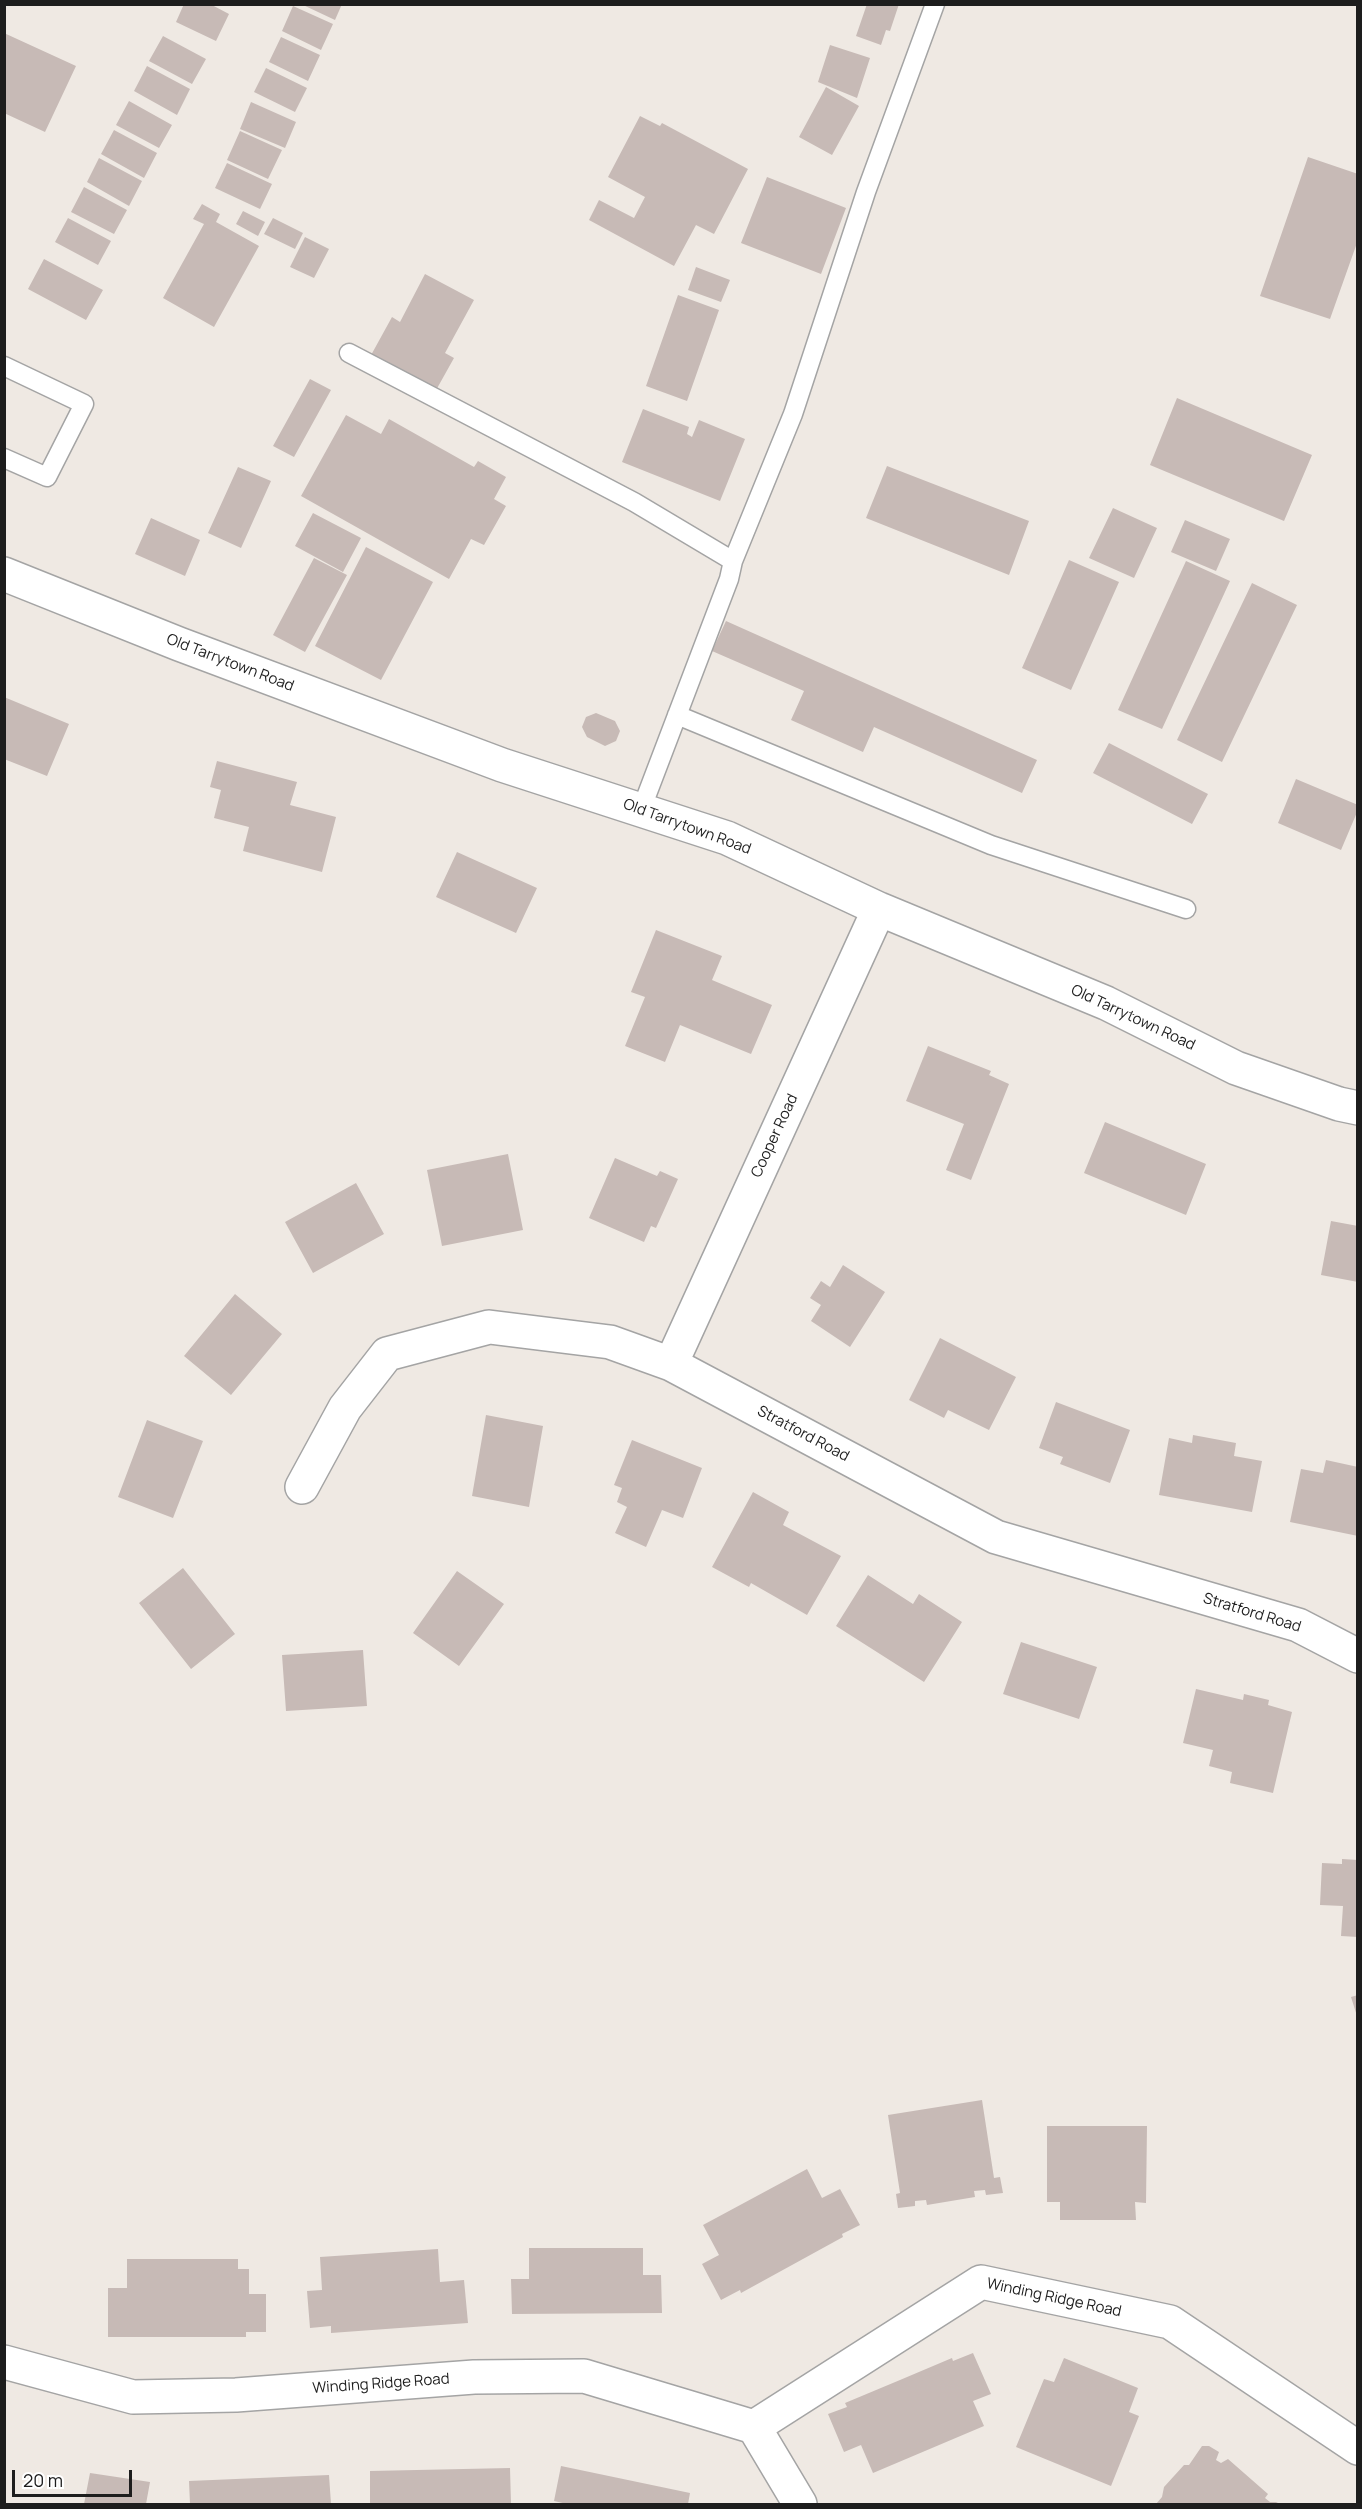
<!DOCTYPE html>
<html>
<head>
<meta charset="utf-8">
<style>
	body { margin:0 }
	#map { position:relative; width:1362px; height:2509px; overflow:hidden; background:#efe9e3; font-family:Manrope,sans-serif }
	canvas { display:block }
	.frame { position:absolute; inset:0; border:6px solid #1d1d1d; pointer-events:none }
	.scale { position:absolute; left:12px; top:2470px; width:120px; height:27px; box-sizing:border-box; border:3px solid #1d1d1d; border-top:0; padding-left:8px; font-size:18px; line-height:21px; white-space:nowrap; color:#1d1d1d; -webkit-text-stroke:4px #fff; paint-order:stroke }
</style>
</head>
<body>
<div id="map">
<canvas width="1362" height="2509"></canvas>
<div class="frame"></div>
<div class="scale">20 m</div>
</div>
<script>
const ctx = document.querySelector('canvas').getContext('2d');
ctx.lineJoin = 'round';
function paint(path, color) { ctx.fillStyle = color; ctx.fill(path, 'evenodd'); }
const toPath = rows => new Path2D(rows.map(r => 'M' + r).join(''));
function trace(path, color, width, dash) { ctx.strokeStyle = color; ctx.lineWidth = width; ctx.lineCap = dash ? 'butt' : 'round'; ctx.setLineDash(dash || []); ctx.stroke(path); }
function drawText(font, color, halo, rows, align = 'center') {
  ctx.font = font + ' Manrope,sans-serif'; ctx.lineWidth = 5; ctx.setLineDash([]); ctx.textBaseline = 'middle'; ctx.strokeStyle = halo; ctx.fillStyle = color; for (const [text, x, y, turn = 0] of rows) {
    ctx.save(); ctx.translate(x, y); ctx.rotate((+turn || 0) * Math.PI / 180); ctx.textAlign = isNaN(turn) ? turn : align; if (halo) ctx.strokeText(text, 0, 0); ctx.fillText(text, 0, 0); ctx.restore();
  }
}
const building = toPath([
	[184,4,210,4,229,14,216,41,176,22],
	[301,4,342,4,335,20],
	[867,4,899,4,890,31,886,30,881,45,856,36],
	[293,6,333,24,321,50,282,31],
	[4,33,76,66,45,132,4,113],
	[163,36,206,59,192,84,149,61],
	[281,37,320,55,308,81,269,62],
	[830,45,870,58,857,98,818,82],
	[147,66,190,89,177,115,134,91],
	[266,68,307,88,295,112,254,92],
	[826,87,859,106,832,155,799,137],
	[129,101,172,125,159,148,116,125],
	[251,102,296,122,285,148,240,129],
	[640,116,660,126,662,123,748,169,714,234,696,225,674,266,589,220,599,200,634,218,645,197,608,177],
	[114,130,157,153,144,178,101,154],
	[240,131,282,150,268,179,227,160],
	[1308,157,1358,174,1358,240,1330,319,1260,296],
	[99,158,142,181,129,206,87,182],
	[227,163,272,184,260,209,215,188],
	[767,177,846,208,821,274,741,243],
	[84,187,127,210,114,234,71,212],
	[202,204,220,214,216,222,259,246,214,327,163,298,204,224,193,219],
	[243,211,265,222,258,236,236,224],
	[68,218,111,241,98,265,55,242],
	[273,218,303,233,295,249,264,234],
	[305,237,329,249,314,278,290,267],
	[44,259,103,290,86,320,28,289],
	[696,267,730,280,721,302,688,290],
	[425,274,474,300,445,353,454,358,435,392,370,357,392,317,400,322],
	[678,295,719,310,687,401,646,386],
	[310,379,331,390,294,457,273,446],
	[1177,398,1312,455,1284,521,1150,465],
	[643,409,689,427,687,434,692,437,699,420,745,439,720,501,622,462],
	[346,415,381,434,389,419,474,467,478,461,506,477,494,499,506,506,484,545,471,539,449,579,301,496],
	[887,466,1029,521,1009,575,866,518],
	[238,467,271,481,241,548,208,533],
	[1113,508,1157,528,1134,578,1089,558],
	[313,513,361,538,343,572,295,546],
	[151,518,200,540,185,576,135,554],
	[1185,520,1230,539,1216,571,1171,552],
	[366,547,433,582,381,680,315,646],
	[314,558,347,575,305,652,273,635],
	[1069,560,1119,582,1071,690,1022,668],
	[1186,561,1230,581,1162,729,1118,710],
	[1252,583,1297,605,1222,762,1177,740],
	[726,621,1037,760,1022,793,874,727,863,752,791,720,804,691,712,651],
	[4,697,69,724,47,776,4,759],
	[596,713,615,721,620,731,616,741,605,746,587,737,582,727,586,717],
	[1109,743,1208,794,1192,824,1093,773],
	[217,761,297,782,290,805,336,817,322,872,243,851,249,827,214,818,221,790,210,787],
	[1296,779,1358,805,1358,810,1341,850,1278,823],
	[457,852,537,888,516,933,436,897],
	[656,930,722,956,712,980,772,1005,751,1054,680,1025,665,1062,625,1046,645,997,631,992],
	[928,1046,991,1071,989,1075,1009,1084,971,1180,946,1170,964,1124,906,1101],
	[1105,1122,1206,1164,1186,1215,1084,1173],
	[508,1154,523,1230,442,1246,427,1170],
	[615,1158,657,1176,660,1171,678,1179,656,1228,651,1226,644,1242,589,1218],
	[356,1183,384,1234,313,1273,285,1222],
	[1331,1221,1358,1226,1358,1282,1321,1275],
	[843,1265,885,1292,850,1347,811,1321,821,1305,810,1298,821,1281,830,1287],
	[235,1294,282,1334,231,1395,184,1356],
	[940,1338,1016,1377,989,1430,948,1410,944,1418,909,1400],
	[1056,1402,1130,1430,1110,1483,1060,1464,1063,1457,1039,1448],
	[486,1415,543,1426,529,1507,472,1496],
	[147,1420,203,1441,173,1518,118,1497],
	[1193,1435,1236,1443,1234,1456,1262,1461,1252,1512,1159,1495,1169,1438,1192,1443],
	[632,1440,702,1468,683,1518,662,1510,646,1547,615,1533,627,1507,617,1502,622,1488,614,1485],
	[1326,1460,1358,1467,1358,1536,1290,1522,1301,1469,1323,1473],
	[753,1492,789,1512,783,1525,841,1556,807,1615,751,1583,749,1587,712,1567],
	[183,1568,235,1634,191,1669,139,1603],
	[457,1571,504,1604,459,1666,413,1633],
	[868,1575,913,1604,919,1594,962,1622,924,1682,836,1626],
	[1021,1642,1097,1667,1079,1719,1003,1694],
	[363,1650,367,1706,286,1711,282,1655],
	[1196,1689,1243,1700,1244,1694,1269,1700,1268,1705,1292,1712,1273,1793,1230,1783,1232,1772,1209,1766,1213,1750,1183,1743],
	[1342,1859,1358,1860,1358,1937,1341,1936,1343,1906,1320,1905,1322,1863,1342,1864],
	[1358,1995,1358,2016,1357,2016,1351,1997],
	[982,2100,994,2178,1000,2177,1003,2193,986,2195,985,2190,974,2191,975,2197,927,2205,926,2200,915,2201,915,2206,898,2208,896,2194,900,2193,888,2115],
	[1047,2126,1147,2126,1146,2203,1135,2202,1136,2220,1060,2220,1060,2202,1047,2202],
	[807,2169,822,2198,840,2189,860,2225,842,2234,843,2237,741,2293,740,2290,721,2300,702,2264,719,2255,703,2225],
	[529,2248,643,2248,643,2275,661,2275,662,2313,512,2314,511,2279,529,2279],
	[438,2249,440,2282,464,2280,468,2323,331,2333,331,2326,310,2328,307,2291,322,2290,320,2257],
	[127,2259,238,2259,238,2269,249,2269,249,2294,266,2294,266,2332,246,2332,246,2337,108,2337,108,2288,127,2288],
	[973,2353,991,2394,973,2401,984,2426,873,2473,861,2445,844,2452,828,2414,847,2407,845,2403,900,2380,952,2358,953,2361],
	[1064,2358,1138,2388,1129,2412,1139,2416,1111,2486,1016,2447,1044,2379,1054,2382],
	[1202,2446,1209,2446,1219,2452,1216,2460,1221,2463,1228,2459,1268,2494,1265,2498,1270,2502,1276,2502,1280,2504,1156,2504,1162,2497,1164,2487,1184,2465,1189,2465],
	[561,2466,690,2493,688,2504,567,2504,554,2501],
	[510,2468,511,2504,370,2504,370,2471],
	[90,2473,150,2482,146,2504,84,2504],
	[329,2475,331,2504,190,2504,189,2481]
]);
const lane = toPath([
	[349,353,634,502,733,561,729,579,641,810],
	[4,366,84,404,47,477,4,458],
	[733,561,793,414,866,192,935,4],
	[677,715,991,845,1186,909]
]);
const street = toPath([
	[4,574,179,644,502,765,727,838,879,909,1106,1003,1236,1068,1339,1104,1358,1108],
	[671,1364,879,909],
	[302,1487,345,1408,387,1354,489,1327,610,1342,671,1364,996,1537,1298,1625,1358,1656],
	[4,2362,133,2397,236,2395,474,2377,584,2376,754,2427],
	[800,2504,754,2427,981,2282,1170,2322,1358,2448]
]);
const streetNames = [
	["Old Tarrytown Road",230,663,21],
	["Old Tarrytown Road",687,827,20],
	["Old Tarrytown Road",1133,1018,25],
	["Cooper Road",775,1136,-65],
	["Stratford Road",803,1434,28],
	["Stratford Road",1252,1613,17],
	["Winding Ridge Road",1054,2298,12],
	["Winding Ridge Road",381,2384,-4]
];
paint(building, '#c7bab6');
trace(lane, '#a4a4a4', 21);
trace(street, '#a4a4a4', 36);
trace(lane, '#fff', 18);
trace(street, '#fff', 33);
drawText('15px', '#1d1d1d', '#fff', streetNames);
</script>
</body>
</html>
